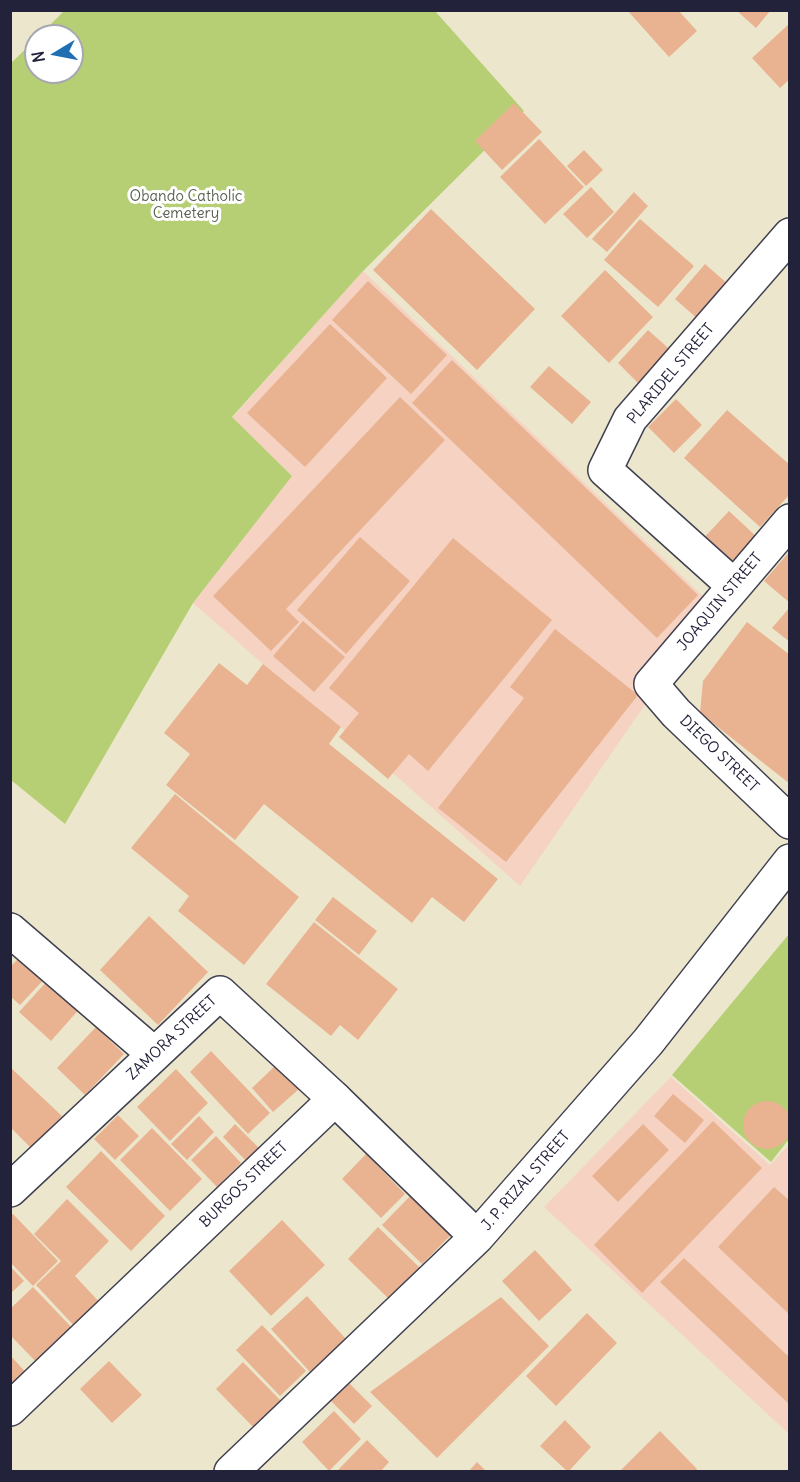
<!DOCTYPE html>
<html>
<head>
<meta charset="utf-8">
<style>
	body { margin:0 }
	#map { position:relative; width:800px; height:1482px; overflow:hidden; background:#ece7cc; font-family:Delius,sans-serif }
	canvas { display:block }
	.frame { position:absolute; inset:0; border:12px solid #22223b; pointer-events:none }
	.north { position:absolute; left:24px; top:24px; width:60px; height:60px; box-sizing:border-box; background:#fff; border:2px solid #a7a7b1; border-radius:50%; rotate:260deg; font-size:16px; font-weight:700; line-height:24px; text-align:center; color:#22223b }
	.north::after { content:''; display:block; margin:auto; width:21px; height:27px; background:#1f6fb2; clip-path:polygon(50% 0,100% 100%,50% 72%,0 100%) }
</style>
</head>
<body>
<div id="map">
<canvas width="800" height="1482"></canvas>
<div class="frame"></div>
<div class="north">N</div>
</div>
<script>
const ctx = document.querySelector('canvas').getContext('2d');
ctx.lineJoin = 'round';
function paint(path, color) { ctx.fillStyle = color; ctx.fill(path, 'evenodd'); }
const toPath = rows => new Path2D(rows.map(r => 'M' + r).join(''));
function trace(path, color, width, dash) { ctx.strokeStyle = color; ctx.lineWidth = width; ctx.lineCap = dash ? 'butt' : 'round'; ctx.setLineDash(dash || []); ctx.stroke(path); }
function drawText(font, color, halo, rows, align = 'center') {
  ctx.font = font + ' Delius,sans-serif'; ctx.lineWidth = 6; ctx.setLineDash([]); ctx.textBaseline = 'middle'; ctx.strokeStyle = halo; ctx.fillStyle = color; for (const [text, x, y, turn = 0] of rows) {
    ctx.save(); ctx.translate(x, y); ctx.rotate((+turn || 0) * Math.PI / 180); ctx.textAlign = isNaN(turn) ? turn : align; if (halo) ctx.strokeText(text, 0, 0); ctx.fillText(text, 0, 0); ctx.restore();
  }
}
const built = toPath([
	[363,271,713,606,520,886,341,727,263,664,193,603,292,476,232,418],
	[671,1077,770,1165,789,1145,788,1433,544,1207]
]);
const green = toPath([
	[64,11,435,11,524,111,363,271,232,417,292,476,193,603,65,824,11,780,10,64,36,39,36,72,72,72,72,36,39,36],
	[789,934,789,1139,771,1162,672,1075]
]);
const building = toPath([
	[627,10,678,10,697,31,669,57],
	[736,10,771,10,756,28],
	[790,23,790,79,780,88,752,58],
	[514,103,542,132,502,170,475,141],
	[539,139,584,187,545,224,500,177],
	[584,150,603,170,586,186,567,166],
	[591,187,614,212,587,238,563,214],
	[634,192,648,206,607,252,592,239],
	[431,209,535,309,477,370,373,270],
	[640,219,694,266,658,307,604,260],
	[705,264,728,284,699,320,675,299],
	[605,270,653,317,609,363,561,316],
	[368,281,447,355,411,394,332,320],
	[330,324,387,378,305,467,247,413],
	[648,330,675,354,643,388,618,363],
	[452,360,698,595,657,638,412,403],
	[549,366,591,402,572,424,530,387],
	[400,397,445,440,286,609,299,622,271,651,213,596],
	[676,399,702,425,674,453,648,427],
	[727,410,790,465,790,494,760,527,684,458],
	[729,511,759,539,728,571,698,544],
	[360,537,410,581,346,654,297,610],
	[453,538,552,620,428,771,409,754,388,779,339,737,359,713,329,688],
	[790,551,790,603,764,581],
	[790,607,790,642,772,628],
	[303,621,345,657,314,692,273,656],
	[747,622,790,655,790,784,700,713,703,681],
	[555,629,638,695,506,862,438,808,524,698,510,687],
	[219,663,247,685,263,664,341,727,329,744,498,879,464,922,432,897,412,923,264,804,235,840,166,785,190,754,164,733],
	[175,794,299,897,244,965,178,911,189,896,131,848],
	[333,897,377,931,359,955,315,920],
	[149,916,208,972,158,1025,100,970],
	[314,922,398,989,358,1040,340,1025,331,1036,266,984],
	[26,951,50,973,20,1005,10,996,10,967],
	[50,978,82,1006,51,1041,19,1012],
	[96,1027,124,1054,85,1095,57,1068],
	[211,1051,270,1113,248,1134,190,1072],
	[277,1064,299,1089,273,1112,252,1088],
	[10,1067,62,1116,31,1148,10,1127],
	[176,1069,208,1103,170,1141,137,1107],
	[673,1094,704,1120,685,1143,654,1116],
	'743 1125a24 24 0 1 1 48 0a24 24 0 1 1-48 0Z',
	[118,1115,139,1136,115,1160,94,1139],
	[199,1116,214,1132,187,1160,171,1144],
	[713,1121,762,1168,642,1293,594,1245],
	[235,1124,262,1151,249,1164,223,1137],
	[643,1124,669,1150,618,1202,592,1176],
	[152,1128,202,1179,170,1211,120,1160],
	[216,1136,241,1163,217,1187,191,1160],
	[101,1151,165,1216,131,1251,66,1187],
	[366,1154,405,1194,381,1218,342,1179],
	[774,1187,790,1201,790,1315,718,1247],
	[413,1193,453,1233,422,1264,382,1225],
	[67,1199,109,1241,75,1276,102,1305,77,1329,36,1285,61,1261,34,1234],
	[13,1214,58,1261,33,1286,10,1262,10,1216],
	[282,1220,325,1265,271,1316,229,1271],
	[378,1227,420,1268,390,1300,348,1259],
	[535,1250,572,1290,539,1321,502,1281],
	[684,1258,790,1358,790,1405,660,1282],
	[10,1266,24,1281,10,1294],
	[33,1287,78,1334,42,1368,10,1335,10,1309],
	[307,1296,346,1339,310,1372,271,1329],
	[501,1297,549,1346,437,1458,370,1392],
	[587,1313,617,1343,556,1406,526,1376],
	[262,1325,306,1371,280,1396,236,1350],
	[10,1355,29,1376,10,1393],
	[109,1361,142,1395,112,1423,80,1389],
	[243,1362,284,1404,257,1431,216,1389],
	[347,1381,372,1406,354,1424,329,1399],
	[334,1411,361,1439,329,1471,302,1442],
	[565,1420,591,1447,568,1472,540,1446],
	[660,1431,697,1469,695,1472,619,1472],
	[367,1440,389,1462,380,1472,336,1472],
	[477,1462,487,1472,468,1472]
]);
const street = toPath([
	[790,521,651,684,676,713,790,822],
	[733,585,605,470,630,419,790,235],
	[10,930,154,1054],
	[10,1190,220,993,335,1099]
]);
const secondary = toPath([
	[10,1409,335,1099,477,1237],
	[231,1472,477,1237,648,1042,790,861]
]);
const parkNames = [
	["Obando Catholic",186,197],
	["Cemetery",186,214]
];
const streetNames = [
	["PLARIDEL STREET",671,374,-50],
	["JOAQUIN STREET",720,602,-50],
	["DIEGO STREET",719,754,44],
	["ZAMORA STREET",172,1038,-43],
	["J. P. RIZAL STREET",526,1181,-49],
	["BURGOS STREET",244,1185,-44]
];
paint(built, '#f5d2c2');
paint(green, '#b6cf74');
paint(building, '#e9b392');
trace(street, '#404051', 36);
trace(secondary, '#404051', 36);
trace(street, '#fff', 33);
trace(secondary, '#fff', 33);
drawText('15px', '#565f4f', '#fff', parkNames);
drawText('15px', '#22223b', '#fff', streetNames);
</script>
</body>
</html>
